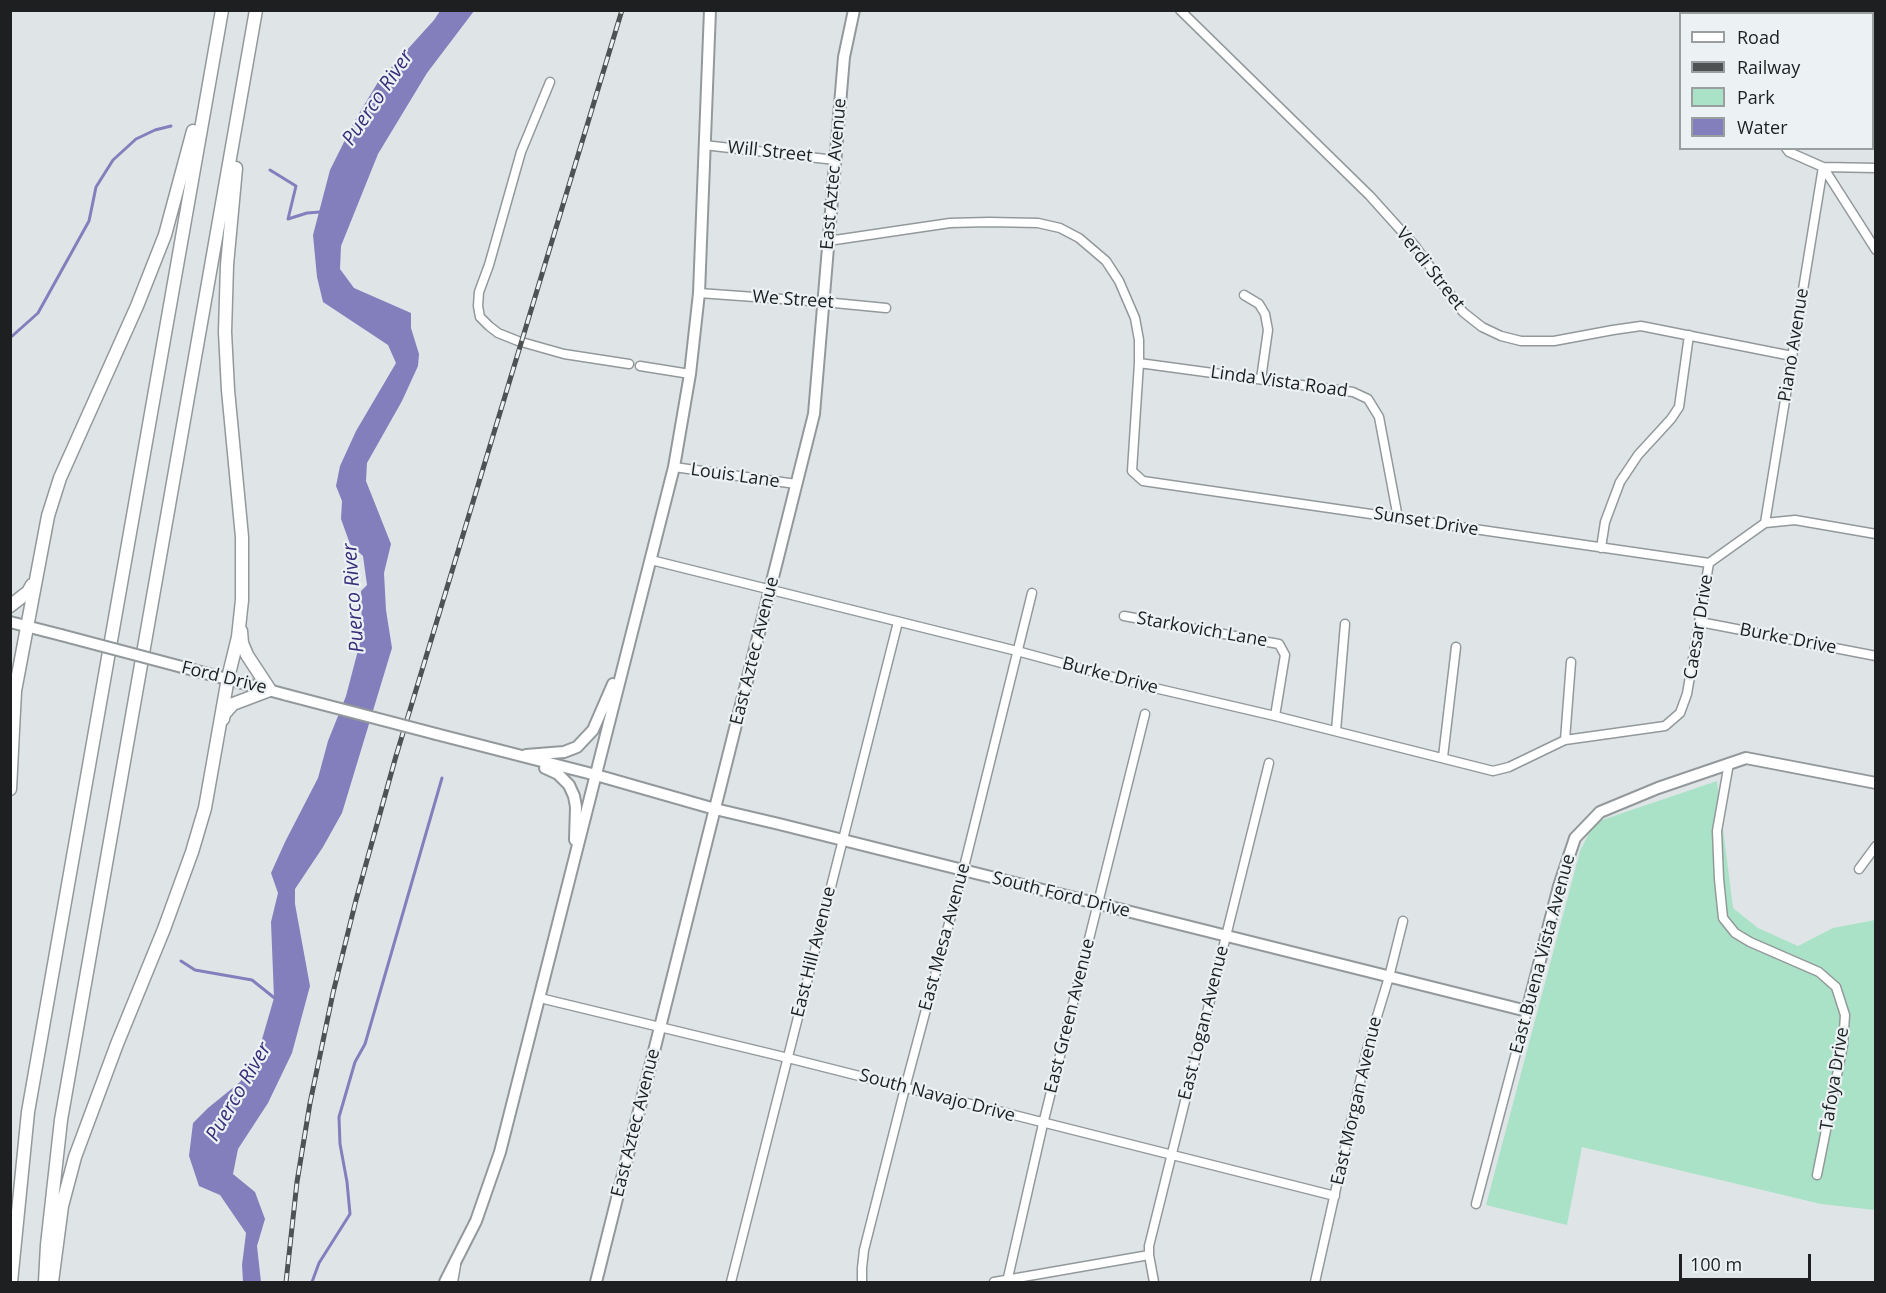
<!DOCTYPE html>
<html>
<head>
<meta charset="utf-8">
<style>
	body { margin:0 }
	#map { position:relative; width:1886px; height:1293px; overflow:hidden; background:#dfe5e7; font-family:"Open Sans",sans-serif }
	canvas { display:block }
	.frame { position:absolute; inset:0; border:12px solid #1d1f20; pointer-events:none }
	.legend { position:absolute; left:1679px; top:12px; width:195px; height:138px; box-sizing:border-box; background:#ecf2f4; border:2px solid #999e9f; margin:0; padding:8px 10px; list-style:none; font-size:18px; color:#1d1f20 }
	.legend li { display:flex; align-items:center; gap:12px; height:30px }
	.legend b { width:30px; border:2px solid #999e9f }
	.scale { position:absolute; left:1679px; top:1254px; width:132px; height:27px; box-sizing:border-box; border:3px solid #1d1f20; border-top:0; padding-left:8px; font-size:18px; line-height:21px; white-space:nowrap; color:#1d1f20; -webkit-text-stroke:4px #ecf2f4; paint-order:stroke }
</style>
</head>
<body>
<div id="map">
<canvas width="1886" height="1293"></canvas>
<div class="frame"></div>
<ul class="legend">
<li><b style="height:8px;background:#fff"></b>Road</li>
<li><b style="height:8px;background:#4f5253"></b>Railway</li>
<li><b style="height:16px;background:#aae2c7"></b>Park</li>
<li><b style="height:16px;background:#837fbd"></b>Water</li>
</ul>
<div class="scale">100 m</div>
</div>
<script>
const ctx = document.querySelector('canvas').getContext('2d');
ctx.lineJoin = 'round';
function paint(path, color) { ctx.fillStyle = color; ctx.fill(path, 'evenodd'); }
const toPath = rows => new Path2D(rows.map(r => 'M' + r).join(''));
function trace(path, color, width, dash) { ctx.strokeStyle = color; ctx.lineWidth = width; ctx.lineCap = dash ? 'butt' : 'round'; ctx.setLineDash(dash || []); ctx.stroke(path); }
function drawText(font, color, halo, rows, align = 'center') {
  ctx.font = font + ' "Open Sans",sans-serif'; ctx.lineWidth = 4.5; ctx.setLineDash([]); ctx.textBaseline = 'middle'; ctx.strokeStyle = halo; ctx.fillStyle = color; for (const [text, x, y, turn = 0] of rows) {
    ctx.save(); ctx.translate(x, y); ctx.rotate((+turn || 0) * Math.PI / 180); ctx.textAlign = isNaN(turn) ? turn : align; if (halo) ctx.strokeText(text, 0, 0); ctx.fillText(text, 0, 0); ctx.restore();
  }
}
const green = toPath([
	[1717,781,1733,908,1758,928,1798,946,1833,928,1875,920,1875,1210,1821,1204,1582,1147,1567,1225,1486,1205,1580,851,1588,835,1599,821]
]);
const water = toPath([
	[440,11,474,11,427,73,378,154,341,246,340,269,354,288,411,313,411,328,419,354,418,366,402,401,367,463,366,481,391,544,384,573,386,610,392,648,342,813,323,847,295,889,295,904,310,986,292,1053,268,1103,238,1149,233,1174,255,1192,265,1219,257,1246,261,1282,243,1282,242,1265,246,1233,220,1195,199,1186,189,1156,193,1123,208,1108,240,1082,258,1053,274,998,271,922,278,893,271,873,285,842,318,778,328,741,346,696,362,635,361,591,367,585,363,556,350,544,341,519,342,501,336,486,340,466,356,431,396,363,388,345,323,302,317,277,313,235,330,170,354,122,378,82,434,20]
]);
const stream = toPath([
	[270,170,296,186,288,219,307,213,320,212],
	[10,338,38,313,89,221,96,187,113,160,136,139,155,130,171,126],
	[181,961,195,970,252,980,277,1000],
	[312,1282,319,1263,350,1214,347,1182,340,1144,339,1117,355,1062,365,1044,442,778]
]);
const minor = toPath([
	[1180,10,1370,196,1415,246,1463,312,1482,327,1501,336,1521,341,1554,341,1613,330,1641,326,1792,356],
	[1781,10,1783,14],
	[550,82,521,152,489,265,479,292,478,306,480,317,489,326,498,333,518,341,564,354,629,364],
	[704,145,835,160],
	[1786,148,1789,152,1823,167,1876,168],
	[1823,167,1876,250],
	[828,241,950,223,989,222,1038,223,1060,228,1079,238,1106,261,1119,281,1135,318,1139,340,1139,363,1132,471,1143,481,1709,563],
	[699,293,824,302,886,308],
	[1244,295,1259,304,1265,314,1268,330,1261,379],
	[1139,363,1353,392,1368,399,1379,417,1398,518],
	[640,366,690,374],
	[674,467,796,484],
	[1765,523,1823,167],
	[1601,548,1605,522,1620,482,1638,455,1671,419,1679,407,1689,335],
	[651,560,1017,651,1146,686,1275,716,1493,771,1509,767,1565,740,1665,726,1680,713,1687,694,1709,563,1765,523,1795,520,1876,534],
	[1124,616,1279,644,1285,655,1275,716],
	[1700,622,1876,656],
	[1336,731,1345,624],
	[1565,740,1571,662],
	[1443,757,1456,647],
	[1729,763,1717,831,1719,879,1723,918,1735,933,1750,942,1819,972,1836,987,1845,1015,1843,1045,1817,1175],
	[1859,869,1876,846],
	[540,998,788,1058,1335,1196],
	[1476,1204,1527,1011],
	[453,1282,456,1265],
	[731,1282,898,622],
	[862,1282,862,1268,864,1250,905,1088,963,871,1032,593],
	[994,1282,1149,1255],
	[1007,1282,1043,1124,1145,714],
	[1154,1282,1149,1255,1149,1246,1269,763],
	[1315,1282,1368,1046,1389,977,1403,921]
]);
const major = toPath([
	[10,622,61,635],
	[182,667,287,695],
	[436,734,596,775,715,809,779,824,1527,1011,1559,886,1575,838,1600,812,1658,788,1746,758,1876,783],
	[526,755,564,752,577,747,593,730,613,684],
	[545,768,558,774,569,785,574,796,576,807,575,840],
	[445,1282,476,1221,500,1152,674,467,690,374,699,293,710,10],
	[596,1282,814,414,844,57,854,10]
]);
const highway = toPath([
	[10,606,28,592,32,585],
	[223,719,224,714,233,704,270,690,247,655,242,643,241,631],
	[10,789,15,691,48,516,60,478,137,306,165,235,193,131],
	[11,1282,28,1112,222,10],
	[45,1282,47,1245,61,1120,256,10],
	[52,1282,62,1206,75,1157,117,1044,164,929,192,852,205,808,228,678,238,637,242,600,242,537,228,390,225,332,227,265,236,168]
]);
const rail = toPath([
	[286,1282,297,1182,310,1103,333,993,356,900,396,756,622,10]
]);
const majorBridge = toPath([
	[61,635,182,667],
	[287,695,436,734]
]);
const streetNames = [
	["Will Street",770,152,6],
	["East Aztec Avenue",834,174,-85],
	["Verdi Street",1430,269,52],
	["We Street",793,300,4],
	["Piano Avenue",1794,345,-81],
	["Linda Vista Road",1279,382,8],
	["Louis Lane",735,476,8],
	["Sunset Drive",1426,522,9],
	["Caesar Drive",1699,627,-81],
	["Starkovich Lane",1202,630,10],
	["Burke Drive",1788,639,11],
	["East Aztec Avenue",755,651,-76],
	["Burke Drive",1110,676,15],
	["Ford Drive",224,678,14],
	["South Ford Drive",1061,895,14],
	["East Mesa Avenue",945,937,-75],
	["East Hill Avenue",814,952,-76],
	["East Buena Vista Avenue",1543,954,-75],
	["East Green Avenue",1070,1016,-76],
	["East Logan Avenue",1204,1023,-76],
	["Tafoya Drive",1835,1079,-81],
	["South Navajo Drive",937,1096,15],
	["East Morgan Avenue",1357,1101,-77],
	["East Aztec Avenue",636,1123,-76]
];
const waterNames = [
	["Puerco River",378,98,-56],
	["Puerco River",354,598,-94],
	["Puerco River",239,1092,-60]
];
paint(green, '#aae2c7');
paint(water, '#837fbd');
trace(stream, '#837fbd', 3);
trace(minor, '#93999b', 11);
trace(major, '#93999b', 14);
trace(highway, '#93999b', 15);
trace(minor, '#fff', 8);
trace(major, '#fff', 10);
trace(highway, '#fff', 12);
trace(rail, '#4f5253', 5);
trace(rail, '#ecf2f4', 3, [9]);
trace(majorBridge, '#93999b', 14, []);
trace(majorBridge, '#fff', 10);
drawText('18px', '#1d1f20', '#ecf2f4', streetNames);
drawText('italic 20px', '#3a2e79', '#ecf2f4', waterNames);
</script>
</body>
</html>
